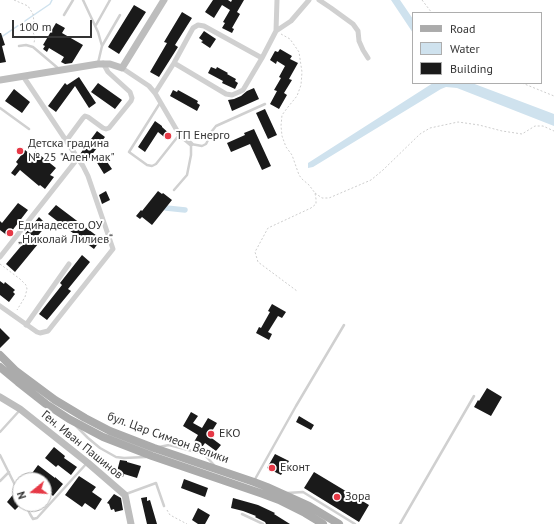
<!DOCTYPE html>
<html>
<head>
<meta charset="utf-8">
<style>
	body { margin:0 }
	#map { position:relative; width:554px; height:524px; overflow:hidden; background:#fff; font-family:"PT Sans",sans-serif }
	canvas { display:block }
	.legend { position:absolute; left:412px; top:12px; width:130px; height:72px; box-sizing:border-box; background:#fff; border:1px solid #adadad; margin:0; padding:5px 7px; list-style:none; font-size:12px; color:#333 }
	.legend li { display:flex; align-items:center; gap:8px; height:20px }
	.legend b { width:20px; border:1px solid #adadad }
	.north { position:absolute; left:12px; top:472px; width:40px; height:40px; box-sizing:border-box; background:#fff; border:1px solid #adadad; border-radius:50%; rotate:252deg; font-size:11px; font-weight:700; line-height:16px; text-align:center; color:#333 }
	.north::after { content:''; display:block; margin:auto; width:14px; height:18px; background:#e63946; clip-path:polygon(50% 0,100% 100%,50% 72%,0 100%) }
	.scale { position:absolute; left:12px; top:20px; width:80px; height:18px; box-sizing:border-box; border:2px solid #333; border-top:0; padding-left:5px; font-size:12px; line-height:14px; white-space:nowrap; color:#333; -webkit-text-stroke:3px #fff; paint-order:stroke }
</style>
</head>
<body>
<div id="map">
<canvas width="554" height="524"></canvas>
<ul class="legend">
<li><b style="height:5px;background:#ababab"></b>Road</li>
<li><b style="height:11px;background:#cfe2ee"></b>Water</li>
<li><b style="height:11px;background:#1a1a1a"></b>Building</li>
</ul>
<div class="north">N</div>
<div class="scale">100 m</div>
</div>
<script>
const ctx = document.querySelector('canvas').getContext('2d');
ctx.lineJoin = 'round';
function paint(path, color) { ctx.fillStyle = color; ctx.fill(path, 'evenodd'); }
const toPath = rows => new Path2D(rows.map(r => 'M' + r).join(''));
function trace(path, color, width, dash) { ctx.strokeStyle = color; ctx.lineWidth = width; ctx.lineCap = dash ? 'butt' : 'round'; ctx.setLineDash(dash || []); ctx.stroke(path); }
function drawText(font, color, halo, rows, align = 'center') {
  ctx.font = font + ' "PT Sans",sans-serif'; ctx.lineWidth = 4; ctx.setLineDash([]); ctx.textBaseline = 'middle'; ctx.strokeStyle = halo; ctx.fillStyle = color; for (const [text, x, y, turn = 0] of rows) {
    ctx.save(); ctx.translate(x, y); ctx.rotate((+turn || 0) * Math.PI / 180); ctx.textAlign = isNaN(turn) ? turn : align; if (halo) ctx.strokeText(text, 0, 0); ctx.fillText(text, 0, 0); ctx.restore();
  }
}
const water = toPath([
	[391,0,400,0,413,19,413,33],
	[433,83,472,83,554,114,554,126,457,88,446,87,441,89,313,167,308,168,308,163]
]);
const stream = toPath([
	[0,38,50,4,52,0]
]);
const canal = toPath([
	[166,208,185,210]
]);
const building = toPath([
	[213,0,228,0,231,2,232,0,244,0,237,12,240,14,232,28,234,29,232,33,222,28,225,23,223,22,230,10,222,5,214,18,205,12],
	[134,5,146,12,119,54,108,47],
	[182,12,192,18,175,45,178,47,159,77,150,72,167,43,164,42],
	[56,23,65,28,62,33,83,45,72,63,65,64,61,62,64,57,49,48,47,52,43,49,45,46,43,45],
	[204,31,216,39,210,48,201,42,203,41,199,38],
	[0,33,1,33,5,45,2,46,6,62,0,63],
	[280,49,292,56,290,59,298,63,289,79,292,80,284,93,287,95,279,109,270,104,277,91,274,90,281,78,279,77,285,66,277,61,276,64,270,60,275,51,278,52],
	[211,67,216,69,217,67,228,73,227,74,236,79,235,81,238,83,235,89,222,83,223,81,208,73],
	[79,77,96,103,89,108,75,86,56,112,48,106,65,83,67,85],
	[98,83,122,100,115,109,91,92],
	[254,88,259,99,232,111,228,100,234,99,241,96,247,91],
	[14,89,30,102,22,113,5,101],
	[173,90,177,92,178,90,198,101,197,103,200,105,197,111,170,96],
	[265,109,277,135,268,139,256,113],
	[155,121,162,126,162,127,172,136,168,140,158,132,145,152,138,147],
	[254,129,271,166,262,170,250,144,231,152,227,143,245,135,244,133],
	[97,131,105,137,88,160,80,154],
	[25,150,31,155,35,151,56,168,50,175,54,177,45,189,40,185,39,186,20,170,15,176,11,173,18,164,16,162],
	[103,156,112,169,104,174,96,161],
	[106,191,110,200,102,204,99,195],
	[158,191,162,194,163,193,172,200,152,225,142,217,140,219,136,216,141,210,142,211],
	[18,203,28,210,8,236,0,230,0,221,2,223],
	[56,205,101,239,94,249,48,214],
	[39,217,47,225,34,240,38,244,15,272,6,264,27,239,23,236],
	[82,255,90,262,68,289,71,291,47,320,39,314,62,285,60,283],
	[0,281,4,284,5,282,15,290,13,292,15,294,9,302,0,295],
	[272,304,286,312,282,318,278,316,268,332,272,334,269,340,256,333,259,327,261,328,270,312,268,311],
	[0,328,10,338,0,348],
	[487,388,502,397,491,416,474,407,478,400,479,401],
	[191,412,198,416,193,423,202,428,208,418,217,423,209,436,221,445,216,451,205,443,202,447,194,442,198,435,183,426],
	[299,416,314,425,311,430,296,422],
	[54,447,65,456,64,458,77,467,71,475,58,465,56,467,45,458],
	[275,454,289,461,281,475,267,468],
	[120,460,127,461,127,462,141,466,137,478,124,474,123,477,116,475],
	[38,465,55,478,55,477,63,484,53,496,44,488,44,480,35,480,30,476],
	[314,472,369,505,359,522,304,488],
	[79,476,96,487,92,492,102,499,95,510,85,503,82,507,65,495],
	[184,479,208,488,205,497,181,488],
	[15,492,21,504,15,510,7,502],
	[114,494,121,498,123,510,115,512,114,509,111,510,109,504,107,503],
	[147,497,147,501,150,500,157,524,147,524,141,498],
	[233,498,258,505,275,513,274,514,290,524,266,524,265,522,255,517,256,516,243,511,231,508],
	[198,508,210,515,205,524,198,524,192,520]
]);
const path = toPath([
	[14,0,28,6,33,14,34,22,32,30,35,37,34,43],
	[422,0,432,13],
	[281,34,290,39,299,52,302,72,301,85,297,96,288,107,282,115,281,126,282,136,286,147,292,155,299,175,302,179,309,185,315,193,316,199,316,204,311,208,268,228,255,252,258,262,297,291],
	[522,83,554,96],
	[315,193,322,198,329,198,371,180,383,170,420,134,430,128,458,122,479,125,502,131,522,134,535,126,543,126,554,131],
	[0,264,20,279,26,285,27,289,25,297,17,310],
	[167,510,170,515,187,524]
]);
const lane = toPath([
	[83,0,98,32,102,46,98,63],
	[64,15,73,0],
	[96,25,110,0],
	[19,46,26,45,33,47,59,69],
	[102,46,120,15],
	[160,103,129,152,147,165,152,166,156,164,179,135],
	[0,108,29,129],
	[174,190,187,175,191,155,191,144,202,146,206,144,208,140,208,136,216,126,265,104],
	[76,426,88,438,100,448,116,457,124,458,146,457],
	[0,432,20,410],
	[159,447,169,445,204,454,214,465],
	[0,455,20,495],
	[0,481,9,472],
	[254,481,296,406,344,325],
	[287,493,303,492,355,524],
	[126,494,156,483,164,506],
	[25,504,30,514,33,519,37,518,87,463],
	[242,514,263,524],
	[400,524,474,396]
]);
const street = toPath([
	[319,0,331,8,353,24,358,31,359,41,363,50,368,58],
	[276,31,291,21,309,0],
	[174,63,226,94,232,95,239,92,243,90,246,85,262,58,276,31,277,0],
	[122,68,149,86,155,93,179,134,191,144],
	[155,93,174,63,193,28,198,25,204,26,262,58],
	[66,141,83,118,85,116,88,117,103,128,106,129,109,128,131,101,132,98,130,92,108,72,103,63],
	[0,257,78,158],
	[0,306,37,332,40,333,48,331,113,249,88,176,83,166,23,76],
	[26,325,69,264]
]);
const secondary = toPath([
	[0,80,98,64,110,64,122,68,164,0],
	[0,397,20,409,88,463,125,495,131,524]
]);
const primary = toPath([
	[0,355,16,371,55,400,85,418,110,431,154,448,254,482,267,487,309,506,339,524],
	[0,367,18,382,46,404,69,419,103,437,152,456,263,494,279,500,305,513,323,524]
]);
const markers = [
	[168,136,4,"#e63946"],
	[20,151,4,"#e63946"],
	[10,233,4,"#e63946"],
	[211,434,4,"#e63946"],
	[272,468,4,"#e63946"],
	[337,497,4,"#e63946"]
];
const poiNames = [
	["ТП Енерго",176,136],
	["Детска градина",28,144],
	["№ 25 \"Ален мак\"",28,158],
	["Единадесето ОУ",18,226],
	["„Николай Лилиев“",18,240],
	["EKO",219,434],
	["Еконт",280,468],
	["Зора",345,497]
];
const streetNames = [
	["бул. Цар Симеон Велики",168,438,20],
	["Ген. Иван Пашинов",82,445,39]
];
paint(water, '#cfe2ee');
trace(stream, '#cfe2ee', 1.5);
trace(canal, '#cfe2ee', 5.5);
paint(building, '#1a1a1a');
trace(path, '#cdcdcd', 1, [2, 2]);
trace(lane, '#d0d0d0', 2.5);
trace(street, '#d0d0d0', 5);
trace(secondary, '#bdbdbd', 7);
trace(primary, '#ababab', 8);
for (const [x, y, r, color] of markers) { const dot = new Path2D(); dot.arc(x, y, r, 0, 2 * Math.PI); ctx.fillStyle = color; ctx.fill(dot); trace(dot, '#fff', 1.5); }
drawText('12px', '#333', '#fff', poiNames, 'left');
drawText('12px', '#333', '#fff', streetNames);
</script>
</body>
</html>
